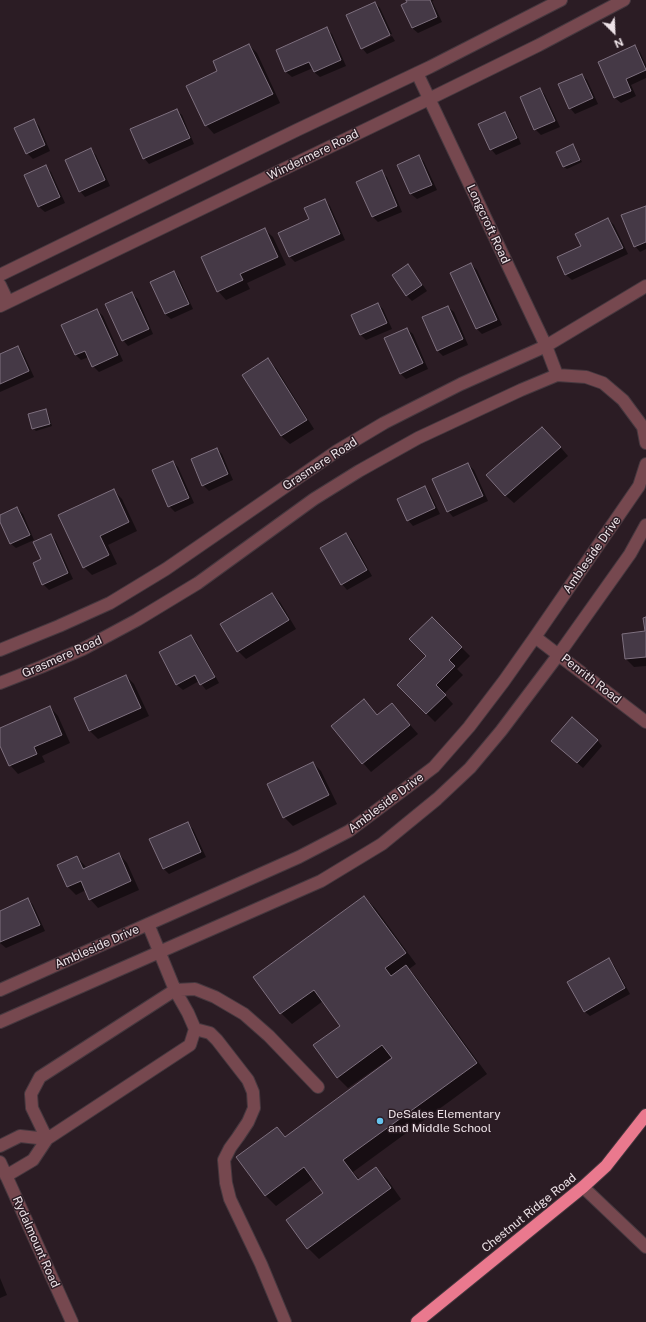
<!DOCTYPE html>
<html>
<head>
<meta charset="utf-8">
<style>
	body { margin:0 }
	#map { position:relative; width:646px; height:1322px; overflow:hidden; background:#2b1c24; font-family:"Public Sans",sans-serif }
	canvas { display:block }
	.north { position:absolute; left:594px; top:12px; width:40px; height:40px; -webkit-text-stroke:3px #2b1c24; paint-order:stroke; rotate:156deg; font-size:11px; font-weight:700; line-height:16px; text-align:center; color:#ede2e7 }
	.north::after { content:''; display:block; margin:auto; width:14px; height:18px; background:#ede2e7; clip-path:polygon(50% 0,100% 100%,50% 72%,0 100%) }
</style>
</head>
<body>
<div id="map">
<canvas width="646" height="1322"></canvas>
<div class="north">N</div>
</div>
<script>
const ctx = document.querySelector('canvas').getContext('2d');
ctx.lineJoin = 'round';
function paint(path, color) { ctx.fillStyle = color; ctx.fill(path, 'evenodd'); }
const toPath = rows => new Path2D(rows.map(r => 'M' + r).join(''));
function trace(path, color, width, dash) { ctx.strokeStyle = color; ctx.lineWidth = width; ctx.lineCap = dash ? 'butt' : 'round'; ctx.setLineDash(dash || []); ctx.stroke(path); }
function drawText(font, color, halo, rows, align = 'center') {
  ctx.font = font + ' "Public Sans",sans-serif'; ctx.lineWidth = 3; ctx.setLineDash([]); ctx.textBaseline = 'middle'; ctx.strokeStyle = halo; ctx.fillStyle = color; for (const [text, x, y, turn = 0] of rows) {
    ctx.save(); ctx.translate(x, y); ctx.rotate((+turn || 0) * Math.PI / 180); ctx.textAlign = isNaN(turn) ? turn : align; if (halo) ctx.strokeText(text, 0, 0); ctx.fillText(text, 0, 0); ctx.restore();
  }
}
const shadow = toPath([
	[407,0,434,0,432,1,442,22,418,33,412,28,402,5,409,2],
	[375,3,380,8,392,34,363,47,363,49,392,36,395,41,367,54,362,48],
	[326,29,332,34,346,66,320,77,314,72,313,68,292,77,286,72,277,51],
	[249,45,257,53,280,103,214,134,206,125],
	[634,46,640,52,646,65,646,78,631,85,636,96,621,103,615,98,599,62],
	[582,75,587,80,598,104,575,114,570,108],
	[540,89,545,95,560,127,541,135,535,129],
	[176,110,182,115,194,144,149,164,144,158],
	[505,113,510,119,521,144,496,155,491,149],
	[33,120,39,126,50,151,33,159,27,153],
	[573,145,575,148,582,162,567,169,564,167,558,152],
	[90,149,96,155,110,186,85,197,80,191],
	[419,156,424,162,437,190,417,199,411,194,399,165],
	[45,166,51,172,65,203,45,212,39,207,25,175],
	[381,172,387,177,402,212,378,222,373,217,357,182],
	[324,200,330,206,345,240,295,262,289,256,310,220],
	[646,207,646,249,640,252,635,246],
	[608,219,614,225,628,254,572,280,566,275,558,258,582,247],
	[264,229,273,237,286,265,247,283,250,289,226,300,218,291],
	[471,264,477,270,502,325,482,334,477,329,452,273],
	[408,265,413,271,427,291,412,301,407,296,393,275],
	[174,272,179,278,193,309,171,319,165,314],
	[132,294,138,299,153,334,128,346,123,340],
	[378,304,383,309,392,329,366,340,361,335],
	[448,307,454,312,468,345,443,356,438,351],
	[97,310,103,316,123,361,99,372,93,366,89,357,81,360,76,355],
	[407,329,413,334,428,369,406,379,400,373],
	[18,347,23,353,34,377,0,392,0,355],
	[268,360,276,368,314,429,290,444,281,436,243,375],
	[45,411,48,413,52,426,36,431,33,428],
	[551,436,568,456,514,503,505,495],
	[217,449,222,454,233,480,209,491,203,485],
	[173,462,178,467,194,503,175,512,169,506],
	[468,464,474,470,488,501,453,517,448,511],
	[425,487,430,493,440,514,413,526,408,520],
	[114,491,122,499,137,531,108,545,117,564,92,575,84,567],
	[17,508,23,514,34,540,16,548,10,543,0,519,0,516],
	[346,534,352,540,372,576,347,590,342,584],
	[51,536,56,541,73,579,49,590,43,584,42,559],
	[272,594,280,602,296,629,246,659,238,651],
	[432,618,470,656,457,669,463,675,444,694,453,704,435,722,398,685,428,656],
	[646,632,646,666,634,667,626,659,623,635],
	[191,636,196,641,219,683,206,690,199,681,183,690,177,685,160,653],
	[126,676,134,684,149,716,98,739,90,731],
	[364,701,378,716,392,704,418,734,371,772,363,763],
	[50,707,58,716,70,743,42,756,45,762,18,774,10,765,0,743,0,729],
	[597,740,602,746,583,768,558,746],
	[313,763,321,771,337,804,293,826,284,817],
	[187,823,193,829,206,857,169,874,163,868],
	[119,854,127,863,139,890,98,908,90,899,86,890,76,895,68,887,77,857,87,868],
	[364,897,375,908,416,964,409,969,416,977,487,1074,353,1172,360,1180,376,1169,387,1179,401,1199,319,1259,308,1248,287,1220,325,1193,314,1178,276,1206,265,1195,277,1128,286,1137,393,1059,392,1057,348,1088,338,1078,341,1026,323,1001,292,1024,281,1013],
	[28,899,33,905,45,931,6,948,0,943,0,912],
	[608,960,614,965,630,994,590,1016,584,1011],
	[0,1278,7,1295,0,1298]
]);
const building = toPath([
	[406,0,430,0,437,17,412,28,401,5,407,2,406,0],
	[375,2,390,35,361,49,346,15,375,2],
	[327,27,341,60,314,72,309,62,285,72,276,50,327,27],
	[249,44,273,94,205,126,186,86,217,71,213,61,249,44],
	[635,45,646,70,626,79,631,91,614,98,598,62,635,45],
	[582,74,593,98,569,109,558,84,582,74],
	[540,88,555,121,534,130,520,97,540,88],
	[177,109,190,138,143,159,130,129,177,109],
	[505,112,517,138,490,150,478,124,505,112],
	[34,119,45,145,26,154,14,128,34,119],
	[573,144,580,160,563,167,556,152,573,144],
	[91,148,105,180,79,192,65,160,91,148],
	[419,155,432,185,410,194,397,165,419,155],
	[46,165,60,197,38,207,24,175,46,165],
	[382,170,397,206,372,217,356,182,382,170],
	[325,199,340,234,289,257,278,233,309,219,304,208,325,199],
	[646,206,646,242,634,247,621,215,646,206],
	[608,218,623,248,565,275,557,257,581,246,575,234,608,218],
	[265,228,278,257,240,274,243,280,217,292,201,257,265,228],
	[471,263,497,320,476,329,450,273,471,263],
	[408,264,422,285,406,296,392,275,408,264],
	[174,271,189,304,165,314,150,282,174,271],
	[132,292,149,329,122,341,105,304,132,292],
	[378,303,387,323,360,335,351,315,378,303],
	[448,306,463,339,437,351,422,317,448,306],
	[97,309,118,355,92,367,85,351,75,355,61,325,97,309],
	[407,328,423,363,400,374,384,338,407,328],
	[18,346,29,371,0,384,0,354,18,346],
	[268,358,307,420,281,436,242,375,268,358],
	[46,409,50,424,32,429,28,414,46,409],
	[542,427,561,447,505,496,486,475,542,427],
	[217,448,228,474,202,486,191,459,217,448],
	[173,461,189,498,168,507,152,470,173,461],
	[468,463,483,496,447,512,432,479,468,463],
	[425,486,435,508,407,521,397,499,425,486],
	[114,489,129,522,100,536,109,555,83,568,58,515,114,489],
	[17,507,30,535,10,544,0,522,0,515,17,507],
	[346,533,367,570,341,585,320,548,346,533],
	[51,534,68,573,42,585,33,563,41,559,33,542,51,534],
	[272,593,289,620,237,652,220,624,272,593],
	[432,617,462,647,449,660,455,666,436,685,446,695,426,714,397,685,426,656,409,639,432,617],
	[646,617,646,657,625,659,622,634,645,631,643,618,646,617],
	[191,635,215,677,200,685,195,675,176,685,159,652,191,635],
	[126,675,141,708,89,731,74,698,126,675],
	[364,699,377,715,392,703,410,725,362,764,331,726,364,699],
	[50,706,62,735,34,747,37,754,9,766,0,746,0,728,50,706],
	[572,717,598,740,577,763,551,741,572,717],
	[313,762,329,795,283,818,267,784,313,762],
	[188,822,201,852,163,869,149,839,188,822],
	[119,853,131,881,89,900,81,881,67,887,57,865,77,856,83,869,119,853],
	[364,896,406,953,385,968,391,976,406,965,477,1063,343,1160,358,1180,376,1167,391,1188,307,1249,286,1220,323,1193,304,1167,265,1196,236,1157,277,1127,285,1137,392,1058,382,1045,337,1078,313,1045,340,1026,314,990,280,1014,253,977,364,896],
	[28,898,40,925,0,942,0,911,28,898],
	[609,958,625,988,584,1012,567,982,609,958]
]);
const minor = toPath([
	[417,73,546,346,557,375],
	[0,275,297,130,430,67,561,0],
	[0,285,8,302],
	[0,306,429,99,539,45,624,0],
	[535,637,646,722],
	[0,650,59,626,110,603,166,569,337,451,384,423,461,384,546,346,646,286],
	[0,683,41,667,83,649,137,620,198,583,314,499,359,471,418,438,521,390,557,375,586,377,603,383,623,400,643,427,646,443],
	[148,924,175,990,195,989,215,997,244,1014,269,1036,318,1087],
	[0,990,299,857,349,831,434,767,469,727,504,681,535,637,639,486,646,464],
	[0,1022,321,881,382,844,437,799,470,768,501,731,559,654,630,554,646,525],
	[195,1029,210,1033,217,1040,248,1080,253,1092,254,1108,248,1122,238,1137,230,1148,224,1160,226,1183,230,1199,261,1264,285,1322],
	[0,1146,20,1136,47,1139],
	[0,1162,72,1322],
	[6,1176,33,1160,47,1139,190,1045,195,1029,188,1013,175,990,40,1077,31,1094,32,1108,47,1139],
	[583,1187,646,1247]
]);
const highway = toPath([
	[417,1322,583,1187,606,1166,646,1115]
]);
const markers = [
	[380,1121,4,"#66c4ef"]
];
const streetNames = [
	["Windermere Road",313,155,-26],
	["Longcroft Road",488,224,65],
	["Grasmere Road",320,464,-33],
	["Ambleside Drive",592,555,-55],
	["Grasmere Road",62,657,-24],
	["Penrith Road",591,679,38],
	["Ambleside Drive",386,803,-37],
	["Ambleside Drive",97,947,-24],
	["Chestnut Ridge Road",529,1213,-39],
	["Rydalmount Road",36,1242,66]
];
const poiNames = [
	["DeSales Elementary",388,1114],
	["and Middle School",388,1128]
];
paint(shadow, '#0007');
paint(building, '#453946');
trace(building, '#7e707f', 1);
trace(minor, '#46383f', 14);
trace(highway, '#46383f', 14);
trace(minor, '#76484f', 12);
trace(highway, '#ea798e', 12);
for (const [x, y, r, color] of markers) { const dot = new Path2D(); dot.arc(x, y, r, 0, 2 * Math.PI); ctx.fillStyle = color; ctx.fill(dot); trace(dot, '#2b1c24', 1.5); }
drawText('12px', '#ede2e7', '#2b1c24', streetNames);
drawText('12px', '#ede2e7', '#2b1c24', poiNames, 'left');
</script>
</body>
</html>
